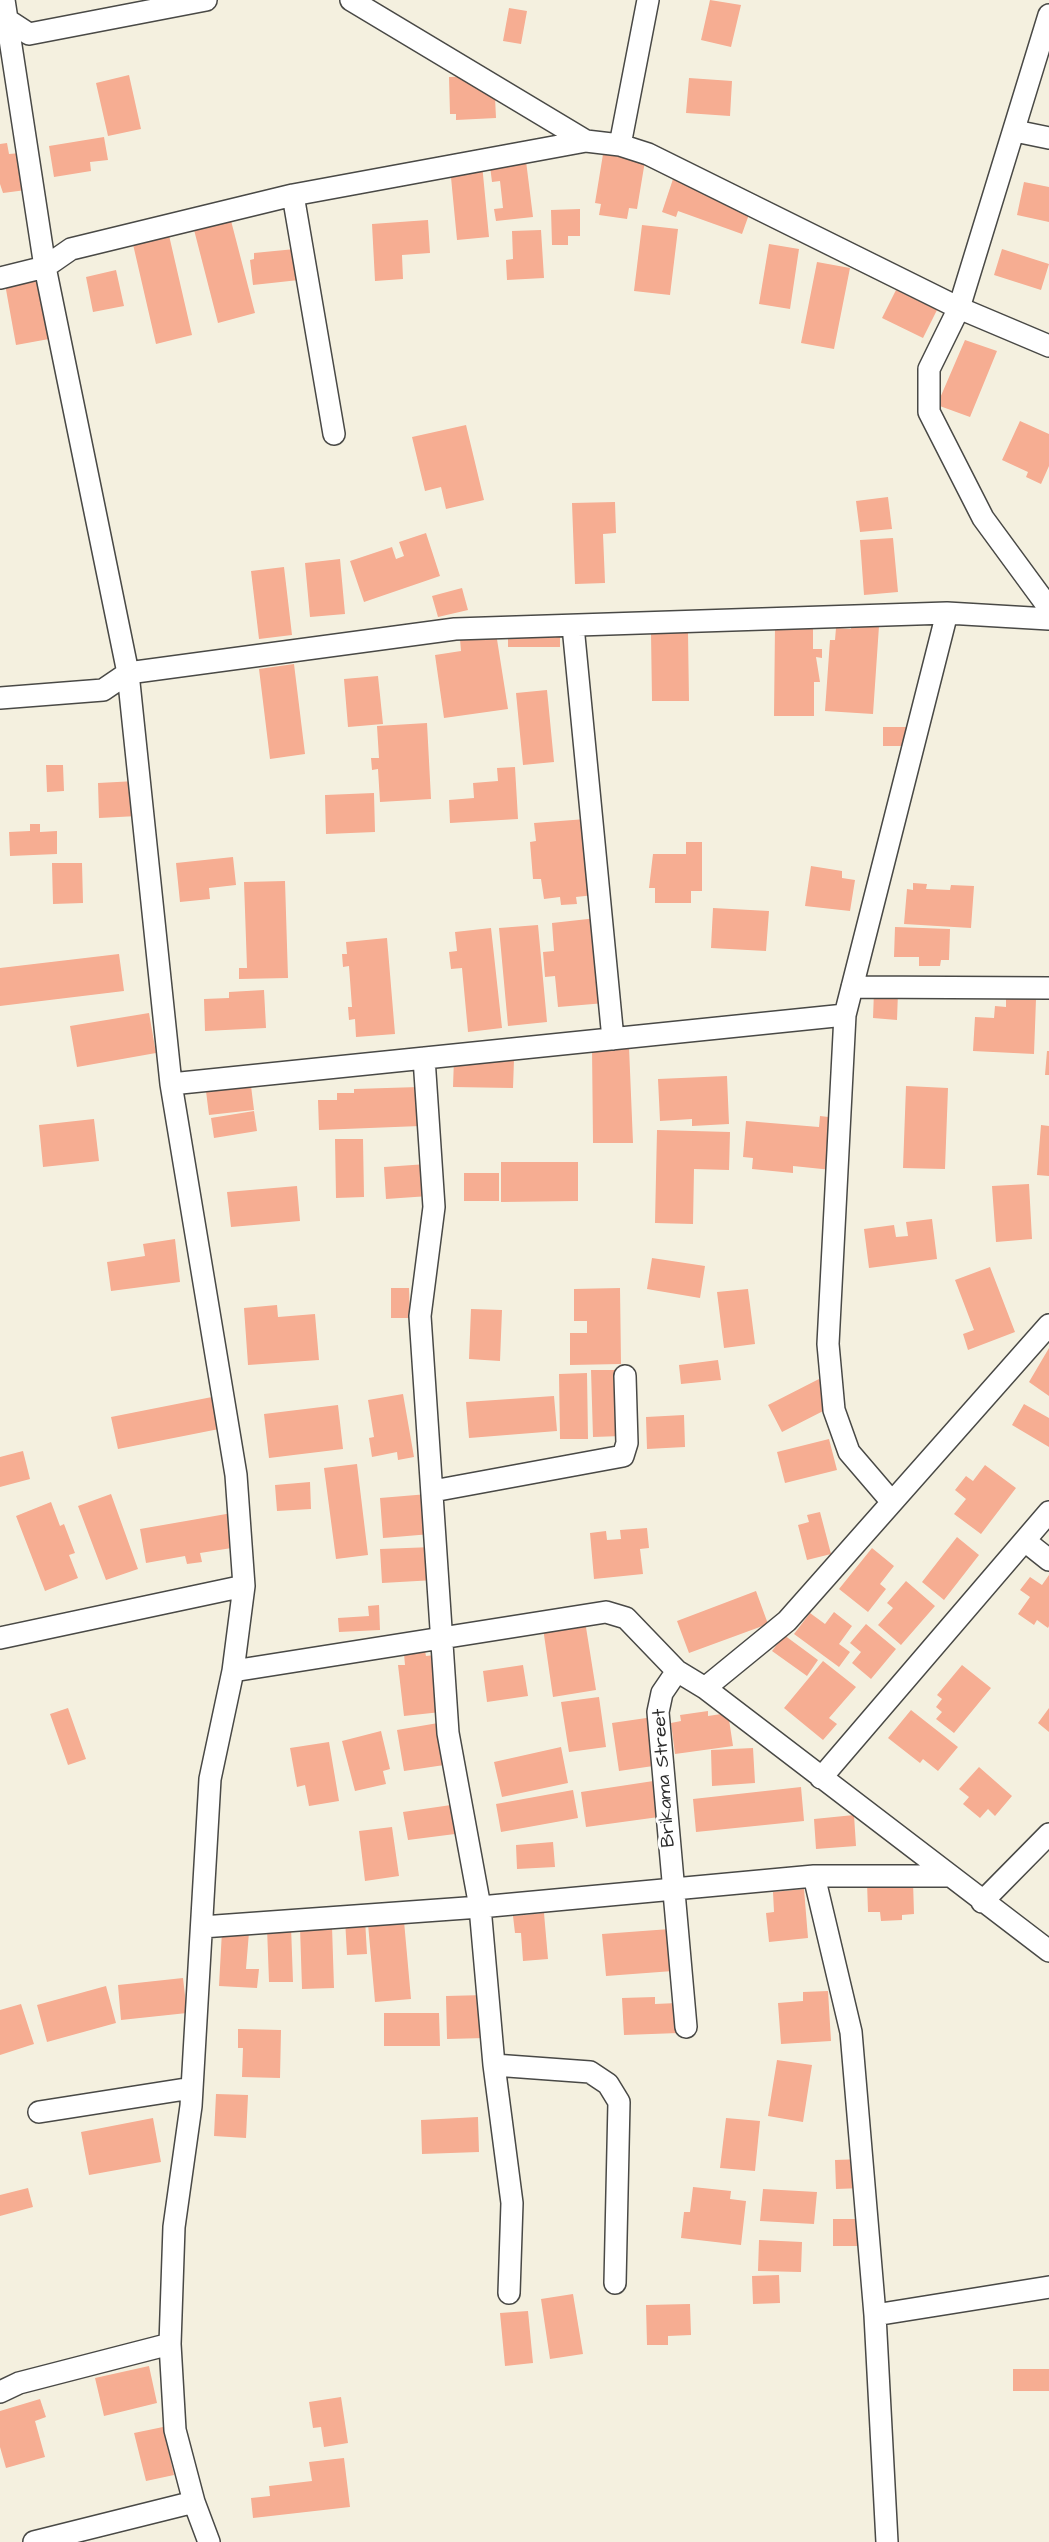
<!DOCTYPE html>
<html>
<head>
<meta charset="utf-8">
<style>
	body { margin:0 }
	canvas { display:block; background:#f4f0df }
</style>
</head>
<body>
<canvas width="1049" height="2542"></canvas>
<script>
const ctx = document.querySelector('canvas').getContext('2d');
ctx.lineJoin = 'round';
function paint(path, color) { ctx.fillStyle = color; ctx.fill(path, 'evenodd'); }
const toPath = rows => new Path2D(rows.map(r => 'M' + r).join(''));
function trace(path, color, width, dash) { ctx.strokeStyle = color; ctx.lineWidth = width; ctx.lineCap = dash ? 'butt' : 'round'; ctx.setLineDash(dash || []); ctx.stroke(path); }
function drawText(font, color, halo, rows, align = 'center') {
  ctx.font = font + ' "Architects Daughter",sans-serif'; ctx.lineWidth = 6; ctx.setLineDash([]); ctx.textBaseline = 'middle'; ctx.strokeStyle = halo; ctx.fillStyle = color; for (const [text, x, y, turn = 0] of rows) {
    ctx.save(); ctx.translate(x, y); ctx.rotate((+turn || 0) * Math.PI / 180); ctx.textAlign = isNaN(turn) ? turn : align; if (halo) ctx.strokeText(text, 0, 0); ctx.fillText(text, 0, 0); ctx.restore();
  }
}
const building = toPath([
	[710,0,741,5,731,47,701,40],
	[509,8,527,11,521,44,503,41],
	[129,75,141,129,108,136,96,83],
	[494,76,496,118,456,120,456,114,450,114,449,77],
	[689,78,732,81,730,116,686,113],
	[104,137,108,160,90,162,91,171,54,177,49,146],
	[605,142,647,149,637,209,629,208,627,219,599,215,601,204,595,203],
	[7,143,9,154,21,153,26,190,3,193,0,184,0,144],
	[526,161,533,217,496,221,494,209,503,208,500,181,492,182,490,166],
	[482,164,489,237,457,240,450,167],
	[673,179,752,206,742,234,678,211,676,217,662,212],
	[1024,182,1049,187,1049,222,1017,215],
	[580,209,580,236,568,236,568,245,552,245,551,210],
	[229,213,255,313,218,323,192,222],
	[428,220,430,253,402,255,403,279,375,281,372,224],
	[642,225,678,229,670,295,634,291],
	[541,230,544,278,507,280,506,260,513,259,512,231],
	[168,231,192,335,156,344,132,240],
	[769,244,799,249,790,309,759,304],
	[295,249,299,280,253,285,250,260,254,259,254,253],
	[1002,249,1049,264,1041,290,994,275],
	[36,262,49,339,16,345,5,284],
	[817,262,850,268,834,349,801,343],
	[116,270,124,306,93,312,86,277],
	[896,290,937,310,923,338,882,318],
	[965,340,997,351,970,417,937,405],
	[1020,421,1049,434,1049,466,1041,484,1026,477,1028,472,1002,460],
	[466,425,484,500,446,509,441,487,425,491,412,437],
	[888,497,892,529,860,532,856,501],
	[615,502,616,533,603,534,605,583,575,584,572,503],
	[426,533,440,576,364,602,350,561,392,547,396,559,404,556,399,542],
	[893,538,898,592,864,595,860,540],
	[340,559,345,614,310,617,305,563],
	[284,567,292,635,259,639,251,571],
	[462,588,468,610,438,617,432,596],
	[852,624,879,626,873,714,825,711,830,640,835,640,836,628,851,629],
	[775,626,813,626,813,649,822,649,822,658,816,657,820,682,814,682,814,716,774,716],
	[508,628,560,628,560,647,508,647],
	[688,632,689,701,652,701,651,633],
	[496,633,508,709,444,718,435,655,461,651,460,639],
	[294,664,305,754,270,759,259,669],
	[378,676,383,724,348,727,344,679],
	[547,690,554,762,523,765,516,693],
	[427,723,431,799,380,802,378,769,372,770,371,758,379,758,377,726],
	[883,727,908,727,908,746,883,746],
	[46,765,63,765,64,791,47,792],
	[515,767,518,819,450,823,449,800,474,798,473,783,498,781,497,768],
	[136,781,138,816,99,818,98,783],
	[374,793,375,832,326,834,325,795],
	[586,819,587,833,582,833,585,860,591,860,594,895,576,897,577,904,561,905,560,897,544,899,541,879,533,879,530,842,536,841,534,823],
	[30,824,40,824,40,832,57,831,57,854,10,856,9,832,30,831],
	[686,842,702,842,702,891,691,891,691,903,655,903,655,888,649,888,653,854,686,854],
	[233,857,236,885,209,888,210,899,180,902,176,863],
	[52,863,82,863,83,903,53,904],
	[811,866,842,871,842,878,855,880,850,911,805,906],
	[285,881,288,978,239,979,239,968,247,968,244,882],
	[913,883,927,884,926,889,950,890,951,885,974,886,971,928,904,924,907,889,913,890],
	[713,908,769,911,766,951,711,948],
	[597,918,605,1003,558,1007,555,976,545,977,543,952,554,951,552,923],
	[538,925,547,1022,508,1026,499,928],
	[895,927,950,929,949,960,941,960,940,966,919,966,919,957,894,957],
	[491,928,502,1028,468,1032,462,968,451,969,449,952,457,951,455,932],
	[387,938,395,1034,356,1037,355,1019,349,1020,348,1007,352,1007,349,966,343,967,342,954,347,954,346,942],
	[119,954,124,991,0,1006,0,968],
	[264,990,266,1028,205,1031,204,999,229,998,229,992],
	[874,991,898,992,897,1020,873,1018],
	[1006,998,1036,999,1034,1054,973,1051,975,1017,994,1018,995,1006,1006,1007],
	[149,1013,156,1053,77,1067,70,1026],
	[592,1047,629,1047,633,1143,593,1143],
	[1047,1051,1049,1051,1049,1075,1045,1075],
	[454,1058,514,1060,513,1088,453,1087],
	[727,1076,729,1124,692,1126,692,1119,660,1121,658,1079],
	[250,1078,254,1110,209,1115,205,1083],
	[906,1086,948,1088,945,1169,903,1168],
	[419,1087,420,1126,319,1130,318,1100,337,1100,337,1093,354,1093,354,1089],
	[254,1111,257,1131,214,1138,211,1118],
	[820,1116,837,1118,832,1170,793,1166,793,1173,752,1169,753,1158,743,1157,746,1121,819,1127],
	[94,1119,99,1161,43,1167,39,1125],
	[1041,1125,1049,1126,1049,1176,1037,1175],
	[657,1130,730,1132,729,1170,694,1169,693,1224,655,1223],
	[335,1139,363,1139,364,1197,336,1198],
	[501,1162,578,1162,578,1201,501,1202],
	[427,1164,429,1196,386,1199,384,1167],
	[464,1173,499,1173,499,1201,464,1201],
	[1029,1184,1032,1239,996,1242,992,1186],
	[297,1186,300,1221,231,1227,227,1192],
	[932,1219,937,1259,869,1268,864,1229,894,1225,896,1237,908,1236,906,1222],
	[175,1239,180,1282,111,1291,107,1262,145,1256,143,1244],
	[652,1258,705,1266,700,1298,647,1289],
	[990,1267,1015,1332,968,1350,963,1334,974,1330,955,1280],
	[391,1288,409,1288,410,1318,391,1318],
	[620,1288,621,1364,570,1365,570,1333,587,1333,587,1321,574,1321,574,1289],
	[748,1289,755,1344,724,1348,717,1292],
	[277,1305,278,1317,315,1314,319,1360,248,1365,244,1308],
	[471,1309,502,1310,500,1361,469,1359],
	[1049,1348,1049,1396,1029,1382],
	[718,1360,721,1380,681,1384,679,1365],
	[591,1370,620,1370,622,1436,593,1437],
	[587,1373,588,1439,560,1439,559,1374],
	[819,1379,833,1406,782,1432,768,1405],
	[403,1394,414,1457,398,1460,397,1452,372,1457,369,1438,374,1437,368,1400],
	[217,1396,224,1428,118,1449,111,1417],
	[554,1396,557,1431,469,1438,466,1402],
	[1024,1404,1049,1418,1049,1447,1012,1425],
	[338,1405,343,1449,269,1458,264,1414],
	[684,1415,685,1447,647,1449,646,1417],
	[829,1439,837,1470,785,1483,777,1452],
	[23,1451,30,1479,0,1487,0,1457],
	[357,1464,368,1555,336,1559,324,1468],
	[985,1465,1016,1488,981,1534,954,1514,966,1499,955,1490,966,1476,973,1481],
	[310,1482,311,1509,277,1511,275,1485],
	[111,1494,138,1569,106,1580,78,1506],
	[428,1494,431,1534,383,1538,380,1498],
	[51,1502,60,1526,64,1524,75,1553,69,1555,78,1578,45,1591,16,1516],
	[820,1512,831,1554,807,1560,798,1525,809,1522,807,1515],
	[232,1513,238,1547,200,1553,202,1562,187,1564,185,1556,146,1563,140,1529],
	[647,1528,649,1548,640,1549,643,1574,594,1579,590,1533,606,1531,607,1540,621,1539,620,1530],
	[957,1537,979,1555,944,1600,922,1582],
	[433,1547,435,1580,382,1583,380,1549],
	[872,1548,894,1566,880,1584,886,1589,868,1612,839,1589],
	[1049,1575,1049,1626,1048,1628,1037,1620,1034,1625,1018,1614,1030,1597,1020,1590,1030,1577,1042,1585],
	[906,1581,935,1606,901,1645,878,1625,893,1608,887,1603],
	[756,1591,768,1624,689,1653,677,1621],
	[379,1605,380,1630,339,1632,338,1618,369,1616,368,1606],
	[834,1612,852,1626,839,1644,850,1652,839,1667,794,1634,810,1613,825,1624],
	[585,1621,596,1690,553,1697,543,1628],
	[866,1624,896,1649,871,1679,852,1663,861,1652,850,1643],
	[784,1635,818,1660,807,1676,772,1651],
	[425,1651,426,1656,435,1655,441,1712,404,1716,398,1665,405,1665,404,1654],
	[823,1661,856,1687,829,1718,837,1724,823,1740,784,1708],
	[523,1665,528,1696,487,1702,483,1671],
	[962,1665,991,1688,954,1733,936,1719,942,1712,936,1707,942,1699,937,1695],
	[599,1697,606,1747,569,1752,561,1702],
	[68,1708,86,1759,68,1765,50,1714],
	[1049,1708,1049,1732,1038,1723],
	[911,1710,958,1747,938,1771,923,1759,920,1763,888,1738],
	[708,1711,708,1716,728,1713,733,1746,675,1754,671,1723,681,1721,680,1715],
	[653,1717,660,1765,619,1771,612,1723],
	[444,1722,451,1764,404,1771,397,1730],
	[381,1731,390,1769,383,1771,386,1784,355,1791,342,1741],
	[329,1742,339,1801,309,1806,305,1785,297,1787,290,1748],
	[561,1747,568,1783,502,1797,494,1762],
	[753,1748,755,1783,712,1786,711,1750],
	[979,1767,1012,1796,995,1816,988,1809,980,1818,963,1804,969,1797,959,1789],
	[660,1780,666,1816,586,1827,581,1792],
	[801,1787,804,1821,696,1832,693,1799],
	[573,1790,578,1818,501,1832,496,1804],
	[451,1805,455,1834,408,1840,403,1812],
	[854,1815,856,1846,816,1849,814,1819],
	[392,1827,399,1876,365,1881,359,1831],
	[553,1842,555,1867,517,1869,516,1845],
	[913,1881,914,1914,902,1915,902,1920,881,1921,880,1912,868,1912,867,1882],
	[804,1889,808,1938,769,1942,766,1913,774,1912,773,1892],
	[544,1913,548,1959,523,1961,521,1933,515,1933,513,1916],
	[345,1919,365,1919,367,1954,347,1955],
	[404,1921,411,1999,375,2002,368,1924],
	[291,1926,293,1982,269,1982,267,1927],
	[332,1926,334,1988,302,1989,300,1927],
	[670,1929,673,1971,606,1976,602,1934],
	[222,1931,249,1932,246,1969,259,1969,257,1988,219,1986],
	[183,1978,187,2013,121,2020,118,1985],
	[106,1986,116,2023,47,2042,37,2005],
	[828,1991,831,2041,781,2044,778,2003,803,2001,803,1992],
	[485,1995,486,2038,447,2039,446,1996],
	[655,1997,655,2004,677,2003,679,2033,624,2035,622,1998],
	[21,2004,34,2044,0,2055,0,2010],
	[384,2013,439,2013,440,2046,384,2046],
	[238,2029,281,2030,280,2078,242,2077,243,2048,238,2048],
	[777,2060,812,2065,803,2122,768,2116],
	[216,2094,248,2095,246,2138,214,2136],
	[478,2117,479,2152,422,2154,421,2120],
	[153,2118,161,2162,89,2175,81,2132],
	[726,2118,760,2121,755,2171,720,2168],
	[863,2159,863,2188,836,2189,835,2160],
	[693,2187,731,2191,730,2199,746,2201,741,2245,681,2238,684,2212,690,2212],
	[28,2188,33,2207,0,2216,0,2195],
	[763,2189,817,2192,814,2224,760,2221],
	[833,2219,867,2219,868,2246,833,2246],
	[759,2240,802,2242,801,2272,758,2271],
	[779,2275,780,2303,753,2304,752,2276],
	[573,2294,583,2354,550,2359,541,2299],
	[690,2304,691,2335,668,2336,668,2345,647,2345,646,2305],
	[528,2311,533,2363,505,2366,500,2313],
	[149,2366,157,2403,104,2416,95,2378],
	[1013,2369,1049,2369,1049,2391,1013,2391],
	[341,2397,348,2443,324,2447,321,2427,313,2428,309,2402],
	[40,2399,46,2417,35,2421,45,2457,6,2468,0,2447,0,2411],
	[163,2427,174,2475,146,2481,134,2433],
	[344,2458,350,2507,253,2518,251,2498,270,2496,269,2486,312,2481,309,2462]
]);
const minor = toPath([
	[351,0,586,141],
	[1049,15,959,308,929,369,929,412,983,518,1049,608],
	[0,20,6,19,29,34,206,0],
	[1015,131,1049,138],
	[620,145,648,0],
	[293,195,334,434],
	[0,278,45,267,71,249,293,195,586,141,620,145,648,154,959,308,1049,346],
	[573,626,613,1039],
	[0,698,103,690,128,673,45,267,4,0],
	[852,987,1049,988],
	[424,1058,434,1207,420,1316,448,1733,480,1907,494,2065,512,2203,509,2293],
	[171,1084,845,1015],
	[1049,1325,787,1621,705,1688,1049,1951],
	[433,1491,623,1456,627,1443,625,1376],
	[891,1501,849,1452,834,1410,828,1344,845,1015,947,613],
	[1025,1541,1049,1560],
	[0,1638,244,1586],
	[233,1671,606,1612,626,1618,677,1671,705,1688],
	[677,1671,662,1693,658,1712,686,2027],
	[821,1778,1049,1512],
	[814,1876,851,2032,875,2315,1049,2287],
	[982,1902,1049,1834],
	[202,1927,480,1907,814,1876,947,1876],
	[494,2065,590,2072,608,2084,619,2102,615,2283],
	[39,2112,192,2088],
	[875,2315,887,2542],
	[0,2392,19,2383,170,2344],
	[34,2542,194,2502],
	[209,2542,194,2502,175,2430,170,2344,174,2227,191,2106,210,1779,233,1671,244,1586,236,1475,171,1084,128,673,455,629,947,613,1049,619]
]);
const streetNames = [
	["Brikama Street",665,1778,-94]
];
paint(building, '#f6ad92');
trace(minor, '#494946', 24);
trace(minor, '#fff', 21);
drawText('19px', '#2b2b2b', '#fff', streetNames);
</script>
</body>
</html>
